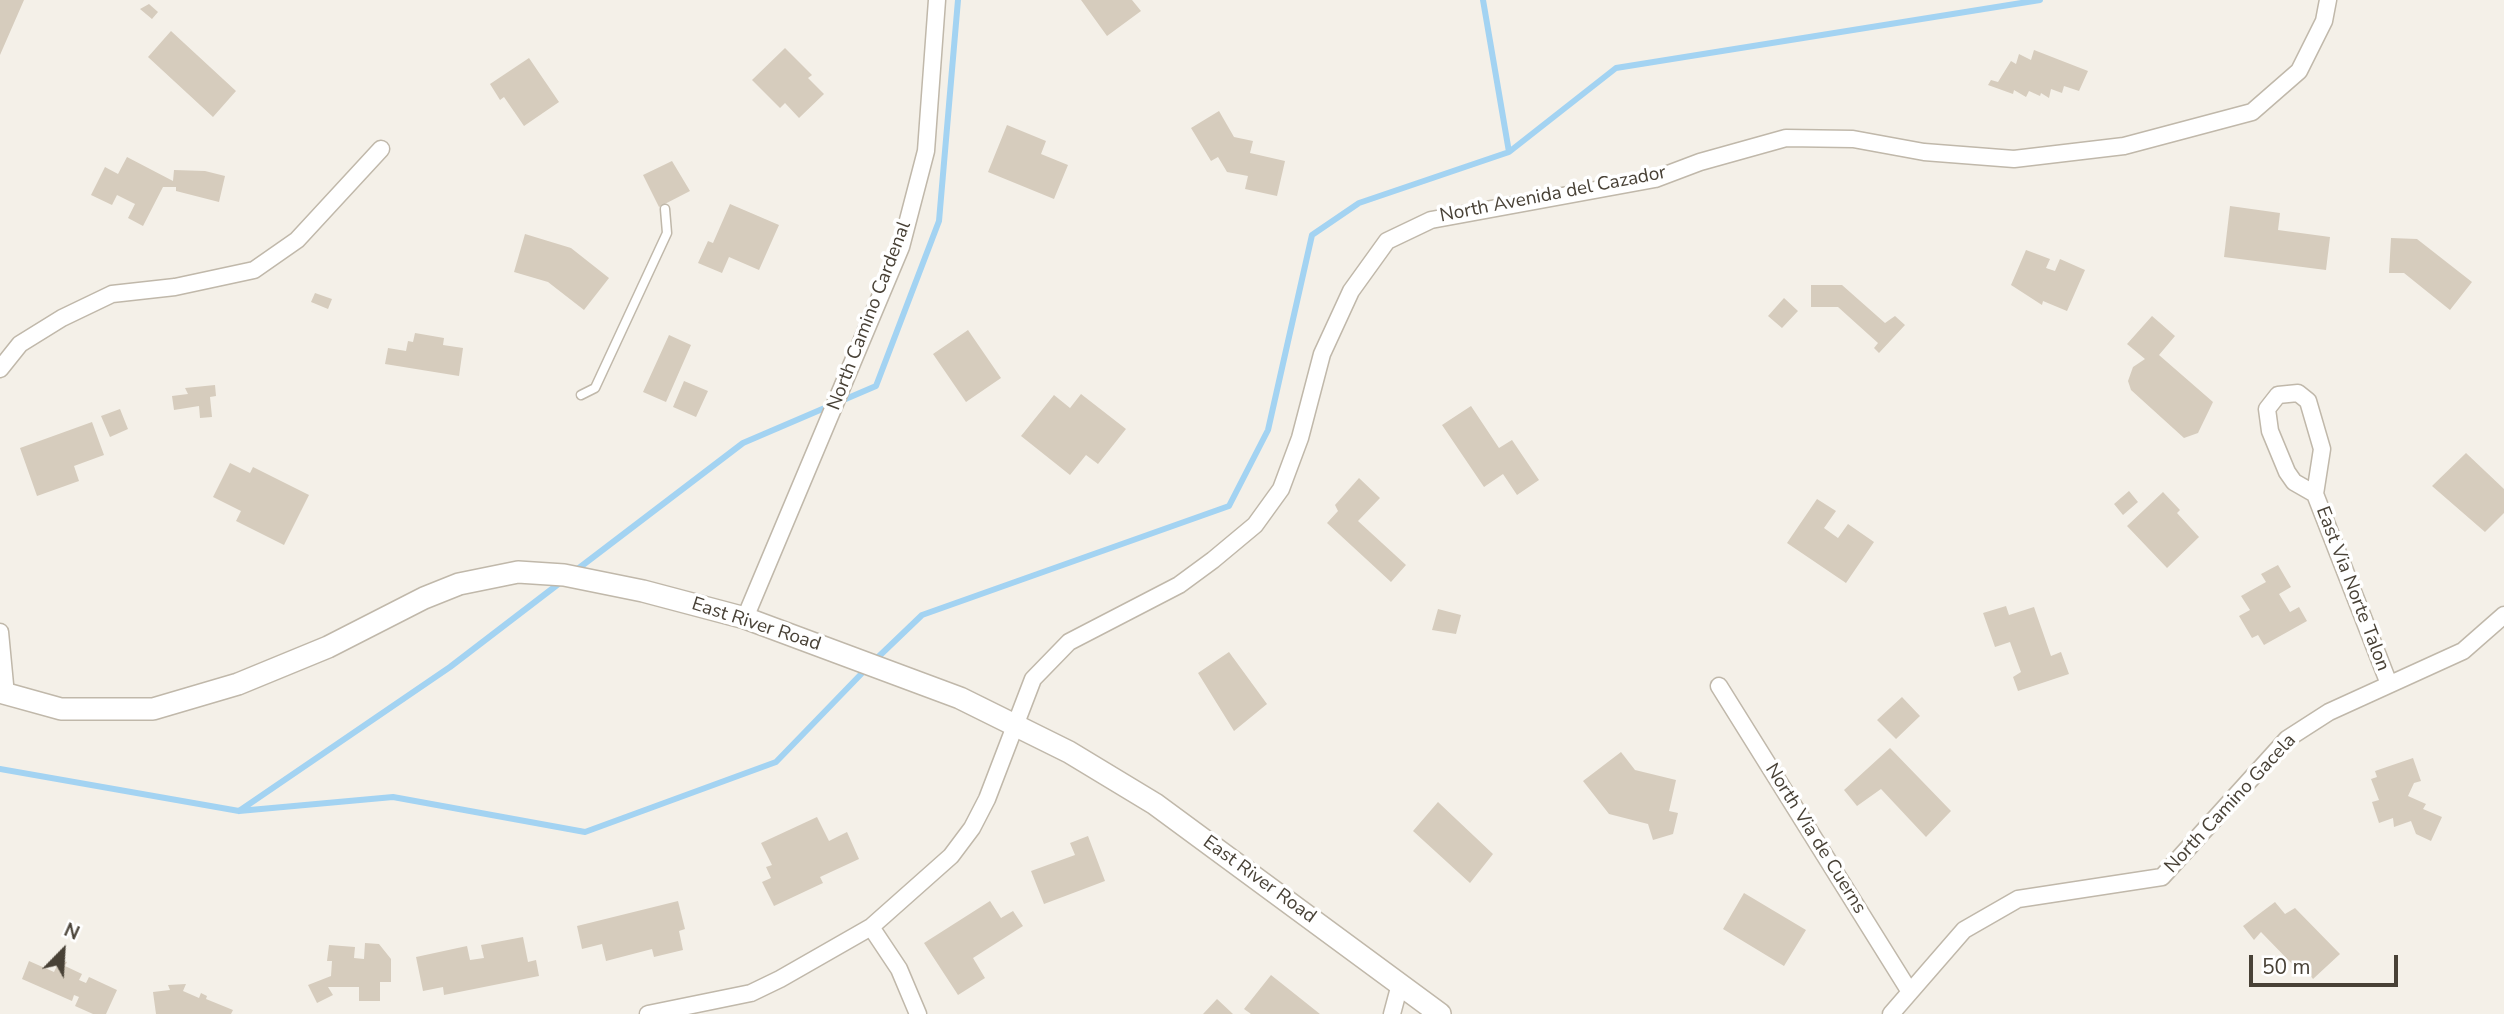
<!DOCTYPE html>
<html>
<head>
<meta charset="utf-8">
<style>
	body { margin:0 }
	#map { position:relative; width:2504px; height:1014px; overflow:hidden; background:#f4f0e8; font-family:"Nunito Sans",sans-serif }
	canvas { display:block }
	.north { position:absolute; left:28px; top:916px; width:70px; height:70px; -webkit-text-stroke:5px #fff; paint-order:stroke; rotate:24deg; font-size:19px; font-weight:700; line-height:28px; text-align:center; color:#484136 }
	.north::after { content:''; display:block; margin:auto; width:24px; height:32px; background:#484136; clip-path:polygon(50% 0,100% 100%,50% 72%,0 100%) }
	.scale { position:absolute; left:2249px; top:955px; width:149px; height:32px; box-sizing:border-box; border:4px solid #484136; border-top:0; padding-left:9px; font-size:21px; line-height:24px; white-space:nowrap; color:#484136; -webkit-text-stroke:5px #fff; paint-order:stroke }
</style>
</head>
<body>
<div id="map">
<canvas width="2504" height="1014"></canvas>
<div class="north">N</div>
<div class="scale">50 m</div>
</div>
<script>
const ctx = document.querySelector('canvas').getContext('2d');
ctx.lineJoin = 'round';
const toPath = rows => new Path2D(rows.map(r => 'M' + r).join(''));
function trace(path, color, width, dash) { ctx.strokeStyle = color; ctx.lineWidth = width; ctx.lineCap = dash ? 'butt' : 'round'; ctx.setLineDash(dash || []); ctx.stroke(path); }
function paint(path, color) { ctx.fillStyle = color; ctx.fill(path, 'evenodd'); }
function drawText(font, color, halo, rows, align = 'center') {
  ctx.font = font + ' "Nunito Sans",sans-serif'; ctx.lineWidth = 7; ctx.setLineDash([]); ctx.textBaseline = 'middle'; ctx.strokeStyle = halo; ctx.fillStyle = color; for (const [text, x, y, turn = 0] of rows) {
    ctx.save(); ctx.translate(x, y); ctx.rotate((+turn || 0) * Math.PI / 180); ctx.textAlign = isNaN(turn) ? turn : align; if (halo) ctx.strokeText(text, 0, 0); ctx.fillText(text, 0, 0); ctx.restore();
  }
}
const stream = toPath([
	[1509,152,1616,68,2040,0],
	[575,571,743,443,876,386,939,221,958,0],
	[874,661,922,615,1229,506,1268,430,1312,235,1359,203,1509,152,1483,0],
	[0,769,239,811,393,797,585,832,776,762,866,669],
	[239,811,450,667,561,582]
]);
const building = toPath([
	[0,0,24,0,0,55],
	[1081,0,1132,0,1141,11,1107,36],
	[149,4,158,12,152,19,140,9],
	[171,31,236,91,213,117,148,57],
	[785,48,812,75,808,78,824,94,799,118,785,103,780,108,752,80],
	[2034,50,2088,71,2079,91,2064,86,2062,93,2051,89,2049,98,2041,93,2040,96,2029,91,2026,97,2014,90,2013,94,1988,85,1991,80,1998,82,2011,61,2016,64,2019,54,2031,60],
	[529,58,559,102,524,126,504,97,500,100,490,84],
	[1219,111,1234,137,1253,141,1250,153,1285,161,1277,196,1245,189,1248,176,1227,172,1218,157,1211,161,1191,128],
	[1007,125,1046,141,1041,154,1068,165,1054,199,988,172],
	[127,157,173,181,174,170,205,171,225,176,219,202,176,191,176,187,163,187,143,226,128,218,135,204,117,195,112,205,91,195,105,167,118,174],
	[672,161,690,191,659,207,643,175],
	[730,204,779,225,759,270,729,257,722,273,698,263,708,241,713,243],
	[2230,206,2280,213,2278,230,2330,237,2326,270,2224,257],
	[525,234,571,248,609,278,584,310,548,282,514,272],
	[2391,238,2417,239,2472,282,2450,310,2404,273,2389,273],
	[2026,250,2050,259,2046,268,2055,271,2060,259,2085,270,2067,311,2043,301,2042,305,2011,285],
	[1811,285,1842,285,1885,323,1895,316,1905,325,1879,353,1874,348,1878,343,1838,307,1811,307],
	[315,293,332,299,328,309,311,302],
	[1784,298,1798,311,1782,328,1768,316],
	[2152,316,2175,336,2159,355,2213,402,2198,433,2184,438,2131,390,2128,381,2133,367,2145,359,2127,344],
	[968,330,1001,378,966,402,933,354],
	[415,333,444,338,443,345,463,348,459,376,385,364,388,348,406,351,408,341,413,342],
	[669,335,691,345,666,402,643,392],
	[684,381,708,391,696,417,673,407],
	[215,385,216,396,210,397,212,417,200,418,199,406,174,410,172,396,188,394,185,388],
	[1081,394,1126,429,1098,464,1086,455,1070,475,1021,436,1054,395,1070,408],
	[1471,406,1499,448,1512,440,1539,480,1517,495,1503,474,1484,487,1442,425],
	[120,409,128,429,110,437,101,416],
	[92,422,104,455,74,466,79,481,37,496,20,448],
	[2466,453,2504,489,2504,513,2485,532,2432,486],
	[230,463,250,473,253,467,309,495,284,545,236,521,241,511,213,497],
	[1359,478,1380,498,1358,521,1406,565,1391,582,1327,523,1338,511,1335,505],
	[2129,491,2138,502,2123,515,2114,504],
	[2163,492,2180,510,2177,513,2199,537,2167,568,2127,526],
	[1817,499,1836,511,1824,528,1838,538,1848,524,1874,542,1846,583,1787,543],
	[2278,565,2291,587,2279,594,2290,612,2299,607,2307,621,2264,645,2258,635,2252,638,2239,616,2250,610,2241,596,2266,582,2261,574],
	[2006,606,2009,615,2034,607,2051,656,2061,652,2069,674,2018,691,2013,677,2021,672,2010,642,1995,647,1983,613],
	[1438,609,1461,615,1456,634,1432,630],
	[1229,652,1267,704,1234,731,1198,673],
	[1902,697,1920,716,1896,739,1877,720],
	[1890,748,1951,811,1926,837,1881,789,1857,806,1844,790],
	[1621,752,1635,770,1676,780,1669,811,1678,813,1673,834,1653,840,1648,824,1609,814,1583,781],
	[2413,758,2421,781,2414,783,2408,796,2426,804,2423,809,2442,817,2431,841,2416,834,2411,821,2394,827,2393,818,2379,823,2372,802,2379,800,2371,779,2377,777,2375,771],
	[1438,802,1493,854,1470,883,1413,831],
	[817,817,829,841,847,832,859,859,820,877,823,883,774,906,762,882,771,878,766,867,772,865,761,843],
	[1088,836,1105,881,1044,904,1031,871,1075,855,1070,843],
	[1744,893,1806,930,1784,966,1723,929],
	[678,901,685,929,679,931,683,950,654,957,652,949,606,961,602,944,582,949,577,926],
	[990,901,1001,918,1013,911,1023,926,973,958,985,978,958,995,924,943],
	[2275,902,2285,914,2295,908,2340,954,2313,979,2300,962,2296,968,2261,932,2254,940,2243,926],
	[523,937,528,962,536,960,539,976,444,995,443,987,423,991,416,957,467,946,470,960,484,958,481,945],
	[365,943,379,944,391,959,391,982,380,982,380,1001,359,1001,359,987,328,987,333,995,317,1003,308,985,331,976,332,961,327,961,329,945,355,947,354,958,364,959],
	[60,959,67,962,65,966,82,974,79,980,86,983,89,977,117,990,106,1014,93,1014,75,1006,79,997,74,995,72,1001,22,979,29,961,54,972],
	[1271,975,1320,1014,1251,1014,1244,1009],
	[186,984,183,991,199,998,201,993,207,996,206,999,233,1010,231,1014,156,1014,153,992,170,990,168,985],
	[1217,999,1233,1014,1203,1014]
]);
const service = toPath([
	[581,395,595,388,667,233,665,209]
]);
const minor = toPath([
	[0,369,20,344,62,318,112,294,175,287,254,270,297,240,381,149],
	[2315,494,2294,482,2287,472,2270,431,2267,409,2278,395,2298,393,2308,401,2322,449,2315,494,2389,684],
	[745,618,901,247,926,151,937,0],
	[0,632,6,695],
	[1719,686,1910,992],
	[871,927,899,969,918,1014],
	[648,1014,751,993,780,979,871,927,951,856,972,828,987,799,1033,679,1069,642,1179,585,1213,560,1255,525,1281,489,1300,438,1322,354,1351,291,1387,241,1431,220,1655,179,1700,162,1786,138,1853,139,1924,152,2014,159,2124,146,2252,112,2299,71,2324,21,2328,0],
	[1392,1014,1400,984],
	[1891,1014,1964,930,2018,899,2162,877,2287,739,2329,712,2463,651,2504,615]
]);
const tertiary = toPath([
	[0,692,61,709,153,709,238,684,328,647,424,598,459,584,518,572,564,575,643,591,745,618,960,698,1069,752,1155,804,1440,1014]
]);
const streetNames = [
	["North Avenida del Cazador",1553,195,-11],
	["North Camino Cardenal",870,316,-69],
	["East Via Norte Talon",2352,589,69],
	["East River Road",756,625,18],
	["North Camino Gacela",2231,804,-47],
	["North Via de Cuerns",1815,839,58],
	["East River Road",1259,880,36]
];
trace(stream, '#a3d3f2', 6);
paint(building, '#d6ccbd');
trace(service, '#c0b8aa', 11);
trace(minor, '#c0b8aa', 19);
trace(tertiary, '#c0b8aa', 24);
trace(service, '#fff', 8);
trace(minor, '#fff', 16);
trace(tertiary, '#fff', 21);
drawText('19px', '#484136', '#fff', streetNames);
</script>
</body>
</html>
